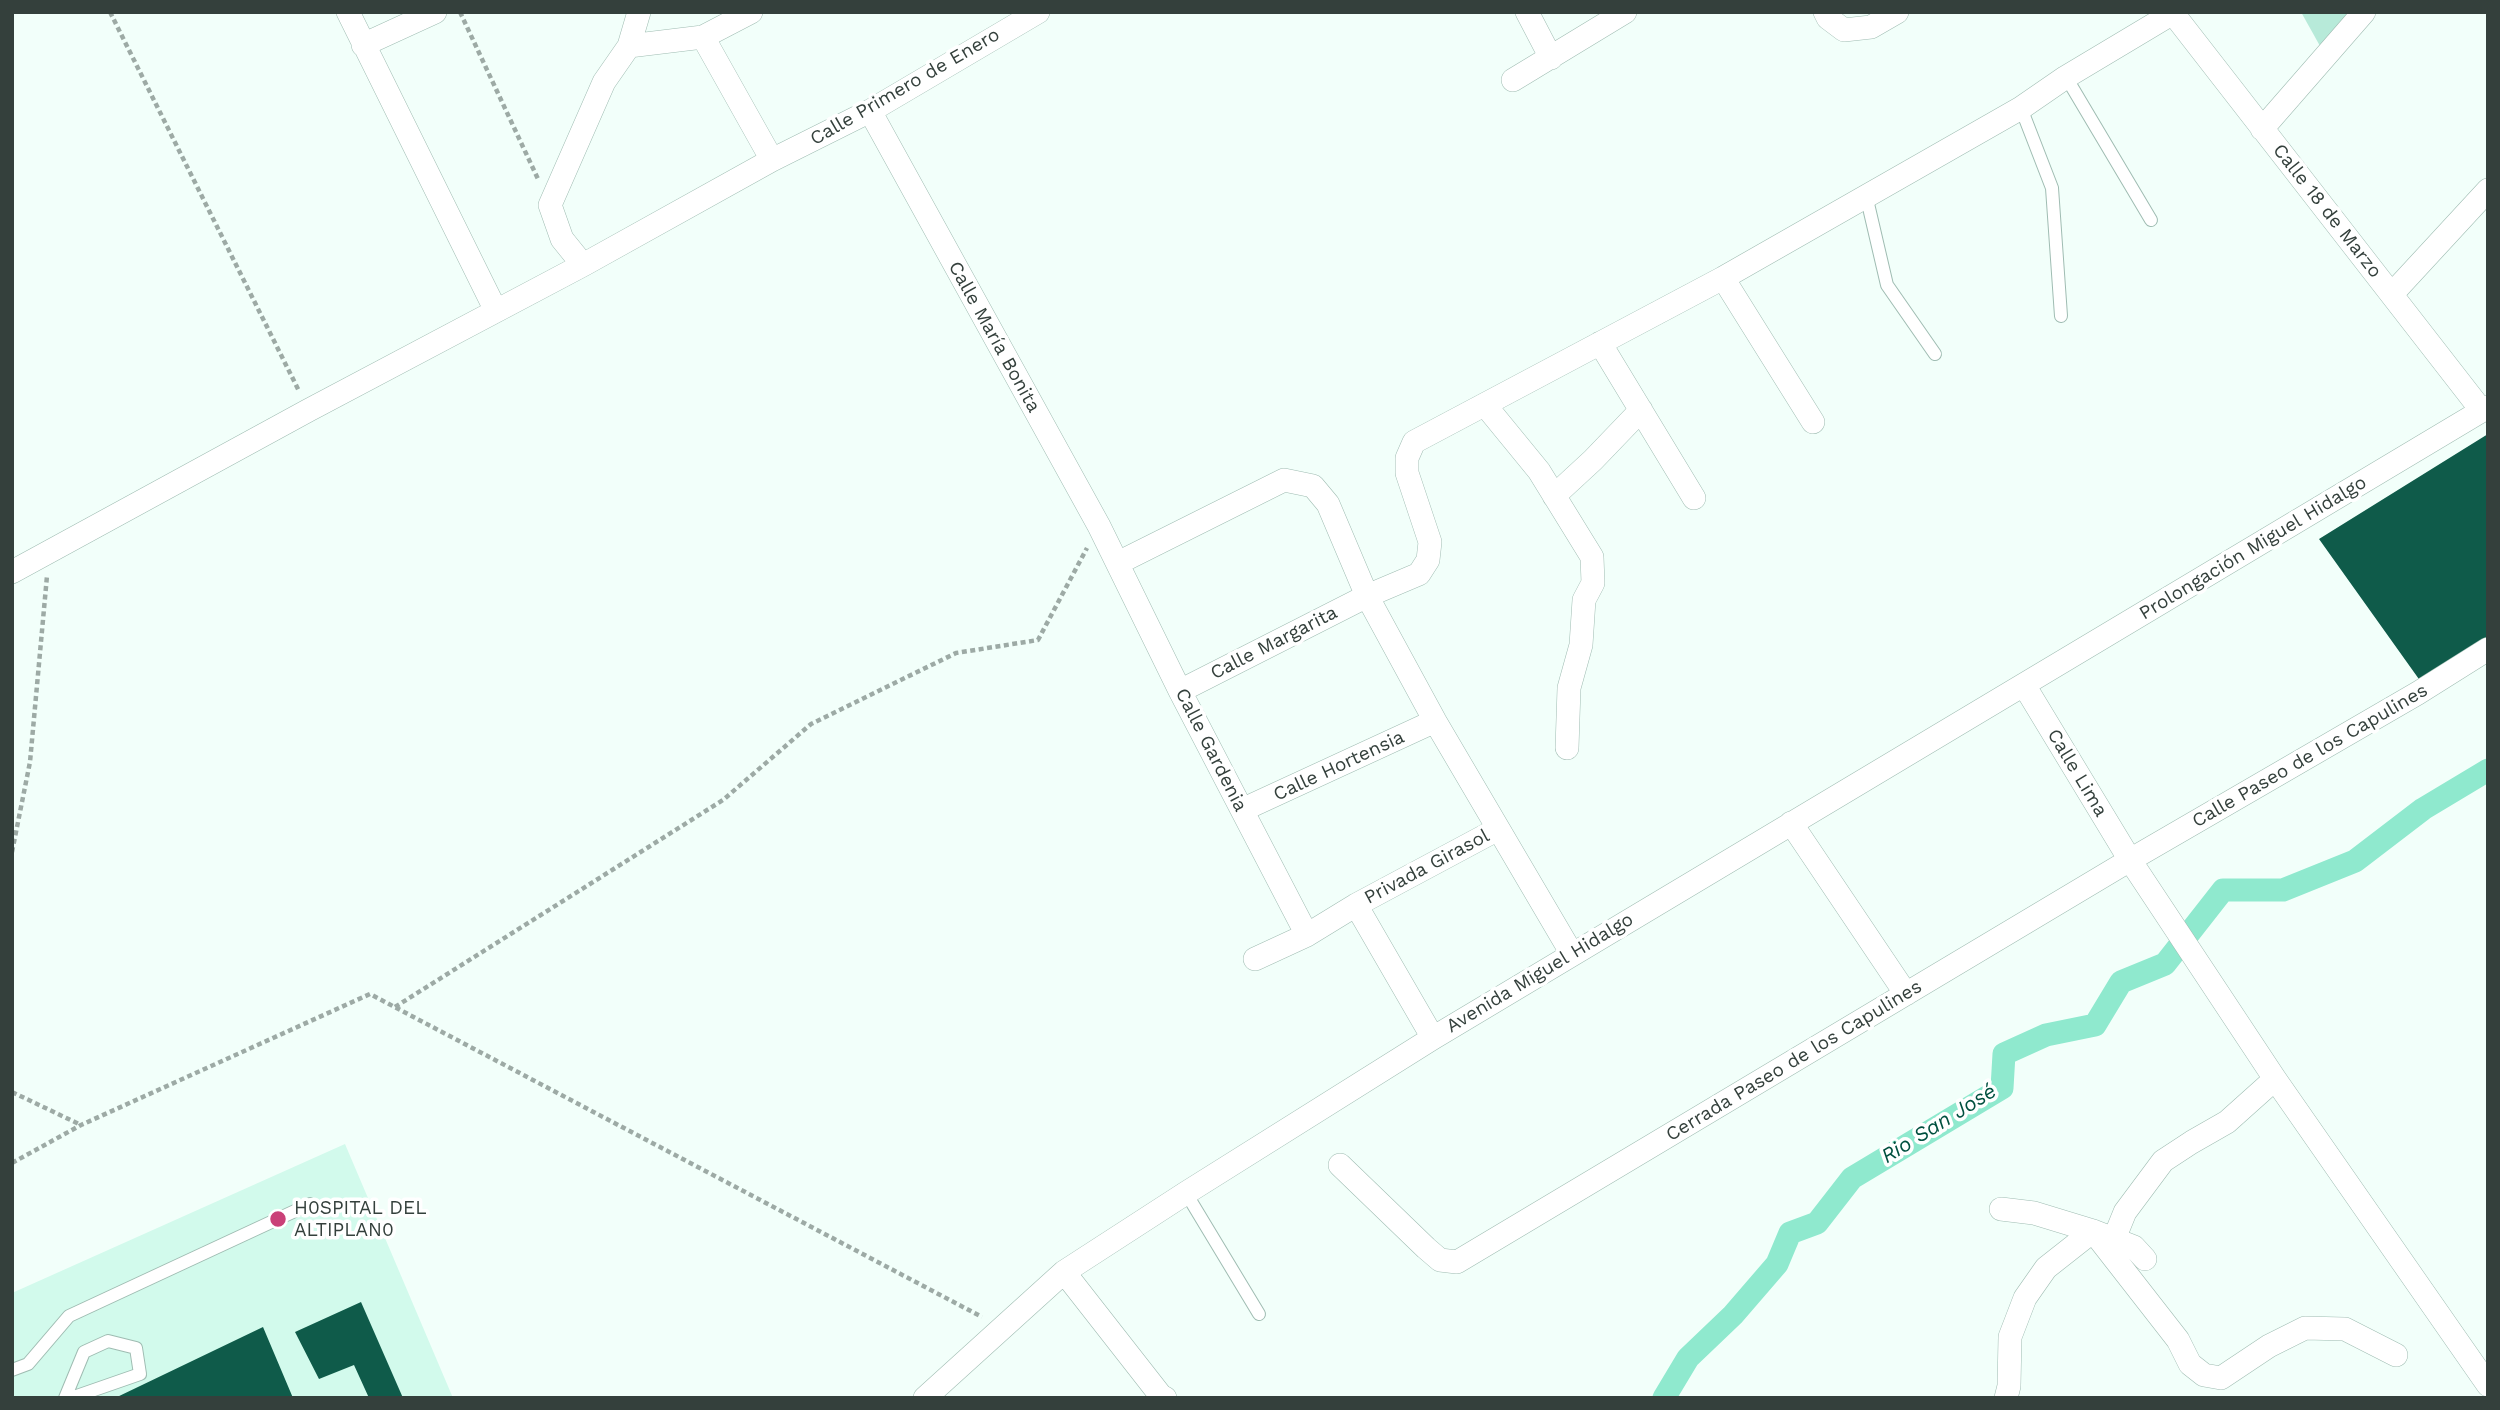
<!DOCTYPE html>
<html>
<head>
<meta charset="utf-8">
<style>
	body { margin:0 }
	#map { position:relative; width:2500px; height:1410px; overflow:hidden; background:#f2fffa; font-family:"Work Sans",sans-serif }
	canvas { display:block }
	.frame { position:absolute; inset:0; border:14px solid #34403c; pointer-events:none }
</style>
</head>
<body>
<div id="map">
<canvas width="2500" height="1410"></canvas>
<div class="frame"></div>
</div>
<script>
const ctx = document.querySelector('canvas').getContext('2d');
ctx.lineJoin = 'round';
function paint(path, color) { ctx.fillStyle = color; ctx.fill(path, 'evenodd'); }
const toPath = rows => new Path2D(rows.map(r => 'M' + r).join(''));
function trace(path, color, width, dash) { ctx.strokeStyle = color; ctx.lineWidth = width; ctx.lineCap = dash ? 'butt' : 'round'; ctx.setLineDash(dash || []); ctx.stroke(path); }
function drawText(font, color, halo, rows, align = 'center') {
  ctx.font = font + ' "Work Sans",sans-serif'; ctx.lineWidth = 7; ctx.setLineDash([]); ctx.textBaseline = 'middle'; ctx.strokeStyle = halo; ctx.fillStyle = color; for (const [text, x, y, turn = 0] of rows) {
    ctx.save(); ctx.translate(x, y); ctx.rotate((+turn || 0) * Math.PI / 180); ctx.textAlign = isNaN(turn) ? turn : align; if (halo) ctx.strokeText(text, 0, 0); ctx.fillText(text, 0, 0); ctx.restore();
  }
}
const built = toPath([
	[345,1144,453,1398,12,1398,12,1293]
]);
const green = toPath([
	[2301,12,2353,12,2320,46]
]);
const canal = toPath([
	[1664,1398,1688,1358,1733,1315,1777,1264,1790,1233,1817,1223,1852,1178,2002,1088,2004,1054,2046,1035,2095,1025,2121,982,2165,964,2223,890,2283,890,2355,861,2423,809,2488,770]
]);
const building = toPath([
	[2488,434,2488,639,2421,682,2319,539],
	[361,1302,403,1398,369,1398,354,1365,319,1379,295,1332],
	[263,1327,293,1398,115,1398]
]);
const path = toPath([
	[110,12,299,391],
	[460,12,538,179],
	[12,852,30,762,47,576],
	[395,1007,723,800,811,724,956,653,1038,640,1087,548],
	[12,1092,81,1125],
	[12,1163,81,1125,370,994,982,1317]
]);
const service = toPath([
	[2066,77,2151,220],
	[2021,108,2052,188,2061,316],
	[1866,195,1887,285,1935,354],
	[1186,1193,1259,1314],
	[12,1370,28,1364,69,1316,310,1204],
	[65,1398,84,1352,108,1341,136,1348,140,1374,71,1398]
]);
const minor = toPath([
	[348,12,496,311],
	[1527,12,1551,58],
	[1825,12,1828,18,1844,30,1871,27,1897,12],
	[2172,12,2482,411],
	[703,37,772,160],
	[363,45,435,12],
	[629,46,703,37,751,12],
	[1513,80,1625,12],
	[870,111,1099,526,1180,691,1307,935],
	[2262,129,2364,12],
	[583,265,562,239,550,205,604,82,629,46,639,12],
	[1723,278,1813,422],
	[2392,294,2488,190],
	[1600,343,1694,498],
	[1485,405,1539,471,1592,557,1593,583,1584,600,1581,645,1569,688,1567,748],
	[1554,496,1593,460,1641,410],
	[1118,563,1284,480,1313,486,1328,504,1367,596,1435,721,1572,954],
	[12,572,309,410,583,265,772,160,870,111,1038,12],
	[2024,685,2130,860,2275,1079,2488,1385],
	[1180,691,1367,596,1419,574,1428,560,1430,542,1407,473,1407,458,1414,442,1723,278,2021,108,2066,77,2173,13],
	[1242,810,1435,721],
	[1791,823,1906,994],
	[1356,905,1433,1038],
	[1255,959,1307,935,1356,905,1498,829],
	[1340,1165,1426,1248,1440,1260,1457,1262,2130,860,2418,693,2488,649],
	[2001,1209,2034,1213,2093,1231,2134,1247,2145,1259],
	[2114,1239,2125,1212,2163,1161,2192,1142,2227,1122,2275,1079],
	[1064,1272,1161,1396,1165,1398],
	[925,1398,1064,1272,1186,1193,1433,1038,2488,407],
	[2006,1398,2009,1386,2010,1337,2025,1298,2046,1268,2093,1231,2178,1340,2190,1364,2204,1375,2221,1378,2269,1346,2305,1328,2345,1329,2396,1355]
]);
const markers = [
	[278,1219,9,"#ca4078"]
];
const streetNames = [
	["Calle Primero de Enero",905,87,-30],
	["Calle 18 de Marzo",2327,211,52],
	["Calle María Bonita",994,337,61],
	["Prolongación Miguel Hidalgo",2253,548,-31],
	["Calle Margarita",1274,643,-27],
	["Calle Gardenia",1211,750,63],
	["Calle Paseo de los Capulines",2310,756,-30],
	["Calle Hortensia",1339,766,-25],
	["Calle Lima",2077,773,59],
	["Privada Girasol",1427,867,-28],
	["Avenida Miguel Hidalgo",1540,973,-31],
	["Cerrada Paseo de los Capulines",1794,1061,-31]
];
const poiNames = [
	["H0SPITAL DEL",294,1208],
	["ALTIPLAN0",294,1230]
];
const waterNames = [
	["Rio San José",1939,1124,-32]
];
paint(built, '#d2faec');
paint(green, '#b7ead9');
trace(canal, '#8fe9ce', 23);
paint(building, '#0f5b4a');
trace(service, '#9fbcb2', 14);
trace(minor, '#9fbcb2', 24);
trace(path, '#9daaa5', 4.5, [5, 3.5]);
trace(service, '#fff', 12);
trace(minor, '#fff', 23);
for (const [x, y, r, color] of markers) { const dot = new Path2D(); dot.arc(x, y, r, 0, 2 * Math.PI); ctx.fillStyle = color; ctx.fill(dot); trace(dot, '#fff', 2.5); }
drawText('19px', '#34403c', '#fff', streetNames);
drawText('19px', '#34403c', '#fff', poiNames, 'left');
drawText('italic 21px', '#00503f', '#fff', waterNames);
</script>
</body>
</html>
